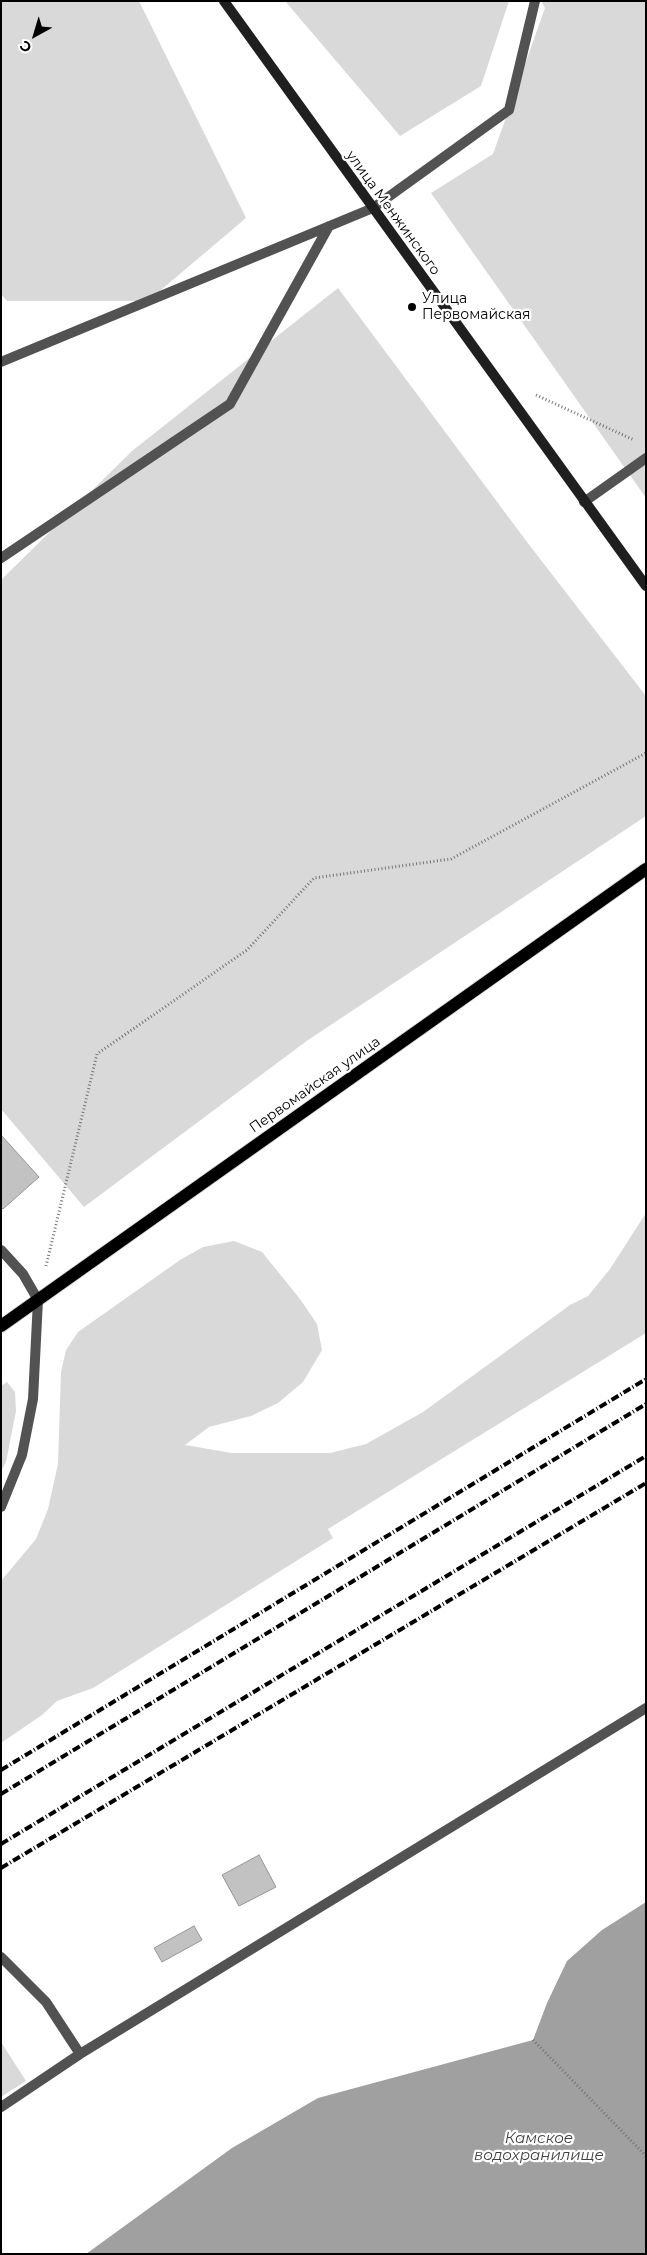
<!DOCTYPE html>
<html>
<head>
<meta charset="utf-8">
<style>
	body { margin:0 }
	#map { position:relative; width:647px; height:2255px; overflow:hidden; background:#fff; font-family:Montserrat,sans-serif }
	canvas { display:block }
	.frame { position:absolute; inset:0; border:2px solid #000; pointer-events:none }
	.north { position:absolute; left:10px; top:10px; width:50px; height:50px; -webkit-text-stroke:4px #fff; paint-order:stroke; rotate:219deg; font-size:14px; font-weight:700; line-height:20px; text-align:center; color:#000 }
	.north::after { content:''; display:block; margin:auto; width:18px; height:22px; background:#000; clip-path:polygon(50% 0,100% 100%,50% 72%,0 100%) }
</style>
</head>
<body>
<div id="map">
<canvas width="647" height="2255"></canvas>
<div class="frame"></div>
<div class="north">С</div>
</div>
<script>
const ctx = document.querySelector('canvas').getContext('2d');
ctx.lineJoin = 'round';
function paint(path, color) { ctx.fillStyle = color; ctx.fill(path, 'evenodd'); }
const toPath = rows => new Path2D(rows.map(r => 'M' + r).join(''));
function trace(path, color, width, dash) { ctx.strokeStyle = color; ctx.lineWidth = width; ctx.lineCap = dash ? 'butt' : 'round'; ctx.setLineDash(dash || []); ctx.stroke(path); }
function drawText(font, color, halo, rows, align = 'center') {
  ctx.font = font + ' Montserrat,sans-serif'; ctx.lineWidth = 4.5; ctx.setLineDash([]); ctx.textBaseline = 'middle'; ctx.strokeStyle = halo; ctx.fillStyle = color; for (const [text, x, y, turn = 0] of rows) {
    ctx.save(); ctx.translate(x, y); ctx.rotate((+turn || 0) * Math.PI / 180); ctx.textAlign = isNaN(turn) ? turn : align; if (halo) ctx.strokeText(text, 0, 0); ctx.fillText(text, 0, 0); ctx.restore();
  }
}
const green = toPath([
	[1,1,139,1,246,218,148,301,7,301,1,294],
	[285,1,509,1,481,86,400,136],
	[541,1,646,1,646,498,431,193,493,154,545,8],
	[338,288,527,542,646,696,646,816,308,1040,84,1207,1,1109,1,580,132,451],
	[646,1213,646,1333,328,1529,333,1538,93,1688,57,1701,42,1715,1,1743,1,1581,36,1539,48,1509,58,1464,61,1372,66,1350,78,1332,180,1260,203,1247,234,1241,262,1252,300,1299,317,1324,322,1350,303,1382,278,1403,251,1416,209,1427,185,1445,232,1453,330,1453,366,1444,423,1412,570,1305,588,1296,610,1269],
	[7,1382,15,1392,16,1411,6,1462,1,1471,1,1386],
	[1,2042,26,2081,1,2097]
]);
const water = toPath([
	[646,1902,646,2254,86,2254,232,2148,318,2098,533,2040,547,2003,567,1961,602,1930]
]);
const building = toPath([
	[1,1135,39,1177,3,1209,1,1207,1,1135],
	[259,1855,276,1887,239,1906,222,1875,259,1855],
	[194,1926,202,1940,162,1962,154,1948,194,1926]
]);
const path = toPath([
	[536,395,634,440],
	[46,1266,97,1054,247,950,314,878,451,859,646,753],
	[533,2040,646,2156]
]);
const lane = toPath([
	[1,362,373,208,509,110,535,1],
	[584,502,646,458],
	[1,558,230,404,329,226],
	[1,1250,23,1274,38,1300,33,1399,22,1455,1,1507],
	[1,1957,46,2002,80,2054,646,1708],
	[1,2107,80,2054]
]);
const secondary = toPath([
	[224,1,646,586]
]);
const primary = toPath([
	[1,1326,646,869]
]);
const rail = toPath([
	[1,1770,646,1379],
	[1,1794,646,1404],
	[1,1844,646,1456],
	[1,1868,646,1483]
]);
const markers = [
	[412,307,5,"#000"]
];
const streetNames = [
	["улица Менжинского",393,213,54],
	["Первомайская улица",315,1085,-35]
];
const poiNames = [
	["Улица",422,299],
	["Первомайская",422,315]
];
const waterNames = [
	["Камское",539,2139],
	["водохранилище",539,2156]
];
paint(green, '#d9d9d9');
paint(water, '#a0a0a0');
paint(building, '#c2c2c2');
trace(building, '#969696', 1);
trace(primary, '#dbdbdb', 14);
trace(path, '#747474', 3, [1, 2.5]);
trace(lane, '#525252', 10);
trace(secondary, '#1f1f1f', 10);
trace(primary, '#000', 12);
trace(rail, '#000', 4, [8, 2.5, 1, 2.5]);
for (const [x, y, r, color] of markers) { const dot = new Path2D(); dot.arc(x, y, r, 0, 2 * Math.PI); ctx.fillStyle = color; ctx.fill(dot); trace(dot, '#fff', 2); }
drawText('14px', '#000', '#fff', streetNames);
drawText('14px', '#000', '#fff', poiNames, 'left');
drawText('italic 15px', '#414141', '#fff', waterNames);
</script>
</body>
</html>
